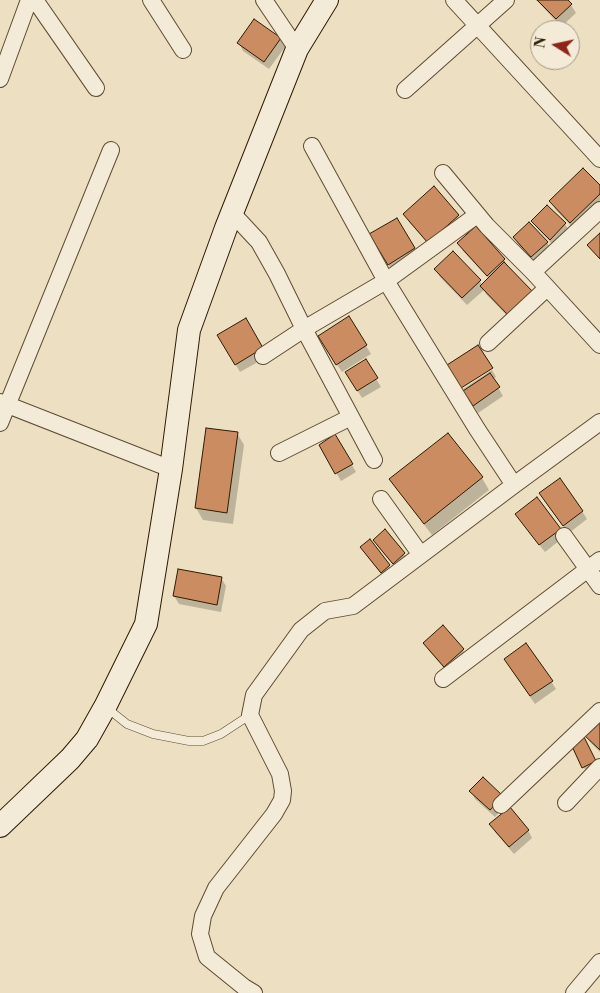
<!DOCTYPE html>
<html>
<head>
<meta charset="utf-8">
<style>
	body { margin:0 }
	#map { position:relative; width:600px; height:993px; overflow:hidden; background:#eddfc1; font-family:"Libre Bodoni",serif }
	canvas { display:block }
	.north { position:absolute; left:530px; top:20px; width:50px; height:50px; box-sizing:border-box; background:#f3ead7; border:1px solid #a49782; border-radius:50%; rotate:280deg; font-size:14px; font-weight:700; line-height:20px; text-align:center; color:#2e1b02 }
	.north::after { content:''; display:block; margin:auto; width:18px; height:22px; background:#8f2418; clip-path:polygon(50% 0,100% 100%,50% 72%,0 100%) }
</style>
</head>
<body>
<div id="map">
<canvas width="600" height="993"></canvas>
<div class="north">N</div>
</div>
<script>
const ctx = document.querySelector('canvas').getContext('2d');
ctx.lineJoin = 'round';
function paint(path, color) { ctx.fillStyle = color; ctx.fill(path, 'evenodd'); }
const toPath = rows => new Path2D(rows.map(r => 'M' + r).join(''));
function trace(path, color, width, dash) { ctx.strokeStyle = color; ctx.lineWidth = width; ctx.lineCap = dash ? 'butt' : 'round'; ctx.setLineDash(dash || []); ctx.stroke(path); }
const shadow = toPath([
	[537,0,567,0,571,5,576,13,561,27,540,4],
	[280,39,285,47,269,69,243,51,239,43],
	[600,187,600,206,575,230,555,209,551,201],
	[434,188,458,216,463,224,434,250,409,222,405,214],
	[547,207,565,224,570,232,555,247,538,229,533,221],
	[397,219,419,257,393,272,371,235],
	[476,228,504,260,509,268,515,324,486,294,484,290,467,305,440,277,436,269,480,281,482,286,489,279,463,251,459,243],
	[515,238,547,242,551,250,537,264,519,246],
	[349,318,371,354,342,372,324,345],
	[219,335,267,357,240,372],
	[365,361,381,387,362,398,347,373],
	[492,370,496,377,493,379,503,396,478,413,463,389],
	[237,433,244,445,233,524,203,520,196,508],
	[448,434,482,478,489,490,432,535,398,491,391,480],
	[335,436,356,472,341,481,320,445],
	[536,499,564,537,545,552,521,522],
	[545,502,582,511,587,519,569,533],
	[385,531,404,554,409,562,398,571,379,548,374,540],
	[370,541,389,566,394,574,386,580,366,555],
	[221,578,226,586,221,612,179,604,174,596],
	[424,643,463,650,468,658,449,674,429,651],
	[510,668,551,681,556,689,535,704],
	[600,719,600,752,590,742,585,734],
	[572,745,588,747,600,770,588,775],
	[471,791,506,805,495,817,475,799],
	[491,824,528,830,532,838,514,854,495,832]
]);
const building = toPath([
	[537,0,568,0,572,4,556,19,537,0],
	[254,19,281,38,264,62,237,43,254,19],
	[583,168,600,185,600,194,570,223,549,201,583,168],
	[434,186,459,215,428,243,403,214,434,186],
	[547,205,566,223,550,240,531,221,547,205],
	[397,218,415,248,388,265,369,234,397,218],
	[529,222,548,242,531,257,513,237,529,222],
	[476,226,505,259,487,276,457,243,476,226],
	[600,233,600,259,587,245,600,233],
	[453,251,481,280,462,298,434,269,453,251],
	[504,262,534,293,510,317,480,286,504,262],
	[349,316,367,345,336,365,318,336,349,316],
	[246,318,263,348,235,365,217,335,246,318],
	[478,345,493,368,461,388,447,365,478,345],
	[366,359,378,378,357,391,345,372,366,359],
	[490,373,500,387,473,406,463,391,490,373],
	[206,428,238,432,227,513,195,508,206,428],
	[448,433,483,477,424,524,389,479,448,433],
	[335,434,353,464,335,474,319,445,335,434],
	[560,478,583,511,563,526,539,493,560,478],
	[537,497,561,529,539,545,515,514,537,497],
	[385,529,405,553,393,564,373,540,385,529],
	[370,539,390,565,381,573,360,547,370,539],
	[178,569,222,577,217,605,173,596,178,569],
	[443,625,464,649,444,667,423,643,443,625],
	[526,643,553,681,530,696,504,659,526,643],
	[600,717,600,750,583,734,600,717],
	[584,737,596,761,582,768,571,744,584,737],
	[483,777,503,796,490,810,469,791,483,777],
	[510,807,529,830,509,847,489,824,510,807]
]);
const lane = toPath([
	[107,708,127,724,153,734,189,741,203,741,221,734,250,715]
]);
const street = toPath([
	[35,0,96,88],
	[151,0,183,50],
	[264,0,297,49],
	[454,0,600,159],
	[0,79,29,0],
	[405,90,506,0],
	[312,146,386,281,477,429,514,485],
	[443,173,487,226,533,272,600,345],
	[232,213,259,242,277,274,304,329,374,460],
	[533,272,600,210],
	[488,343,547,288],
	[263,356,304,329,386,281,477,215],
	[0,402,171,469],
	[0,423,111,150],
	[279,453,351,417],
	[381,499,421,555],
	[564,536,600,586],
	[443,679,600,560],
	[566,803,600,767],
	[501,805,600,711],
	[254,993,244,987,207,957,200,934,203,916,216,888,274,814,282,800,283,791,280,774,250,715,254,695,301,630,325,611,353,606,514,485,600,422],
	[574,993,600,962]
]);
const secondary = toPath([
	[0,826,70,759,87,739,105,707,146,624,171,469,189,330,226,228,297,49,327,0]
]);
paint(shadow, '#0003');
paint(building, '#cc8c61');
trace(building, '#2e1b02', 1);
trace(lane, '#5e4c32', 9);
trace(street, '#5e4c32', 18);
trace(secondary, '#2e1b02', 24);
trace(lane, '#f3ead7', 8);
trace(street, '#f3ead7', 16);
trace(secondary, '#f3ead7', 22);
</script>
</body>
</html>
